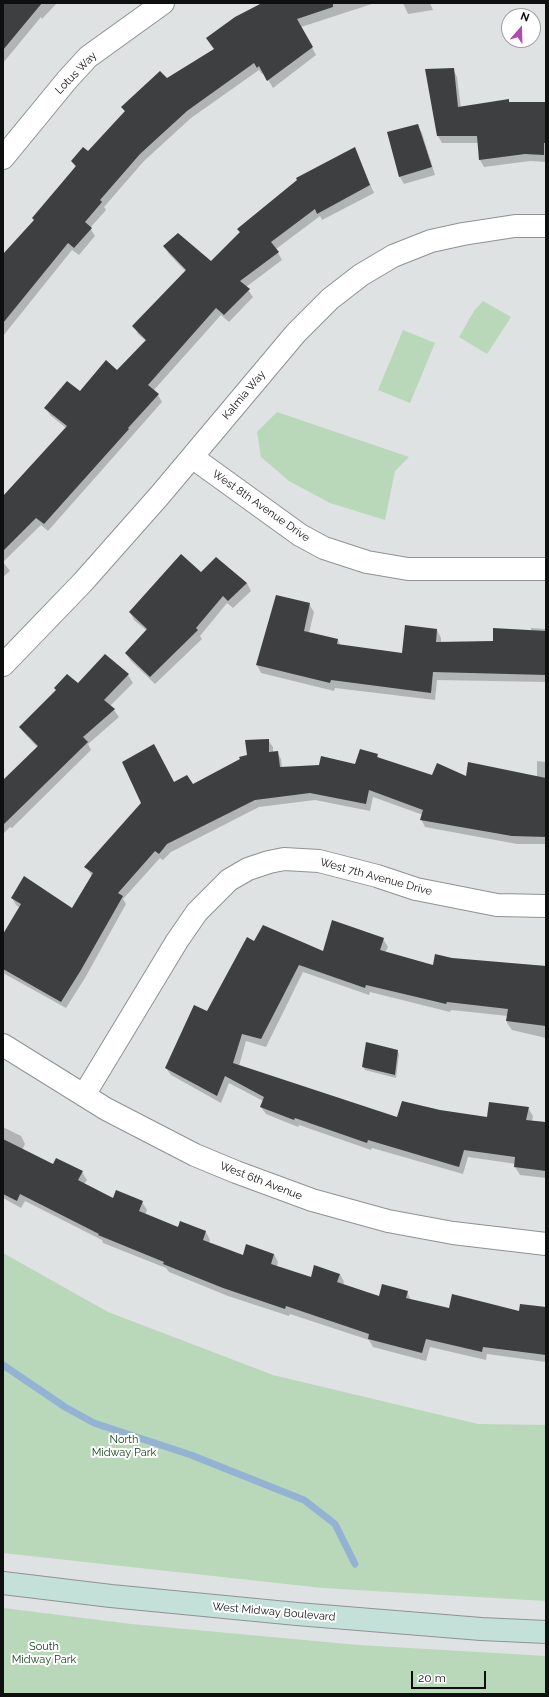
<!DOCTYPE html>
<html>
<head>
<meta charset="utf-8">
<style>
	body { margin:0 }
	#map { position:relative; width:549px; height:1697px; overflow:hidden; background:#dee2e2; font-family:Raleway,sans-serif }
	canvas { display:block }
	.frame { position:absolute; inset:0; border:4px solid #0e0f0f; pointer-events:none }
	.north { position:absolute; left:501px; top:8px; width:40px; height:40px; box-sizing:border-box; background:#fff; border:1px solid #9f9f9f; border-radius:50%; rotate:20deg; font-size:11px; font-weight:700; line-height:16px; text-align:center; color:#0e0f0f }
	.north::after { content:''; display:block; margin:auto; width:14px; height:18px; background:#b04aae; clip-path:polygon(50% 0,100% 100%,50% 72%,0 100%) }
	.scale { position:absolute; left:411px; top:1671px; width:75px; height:18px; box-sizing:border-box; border:2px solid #0e0f0f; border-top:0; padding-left:5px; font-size:12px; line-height:14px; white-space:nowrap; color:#0e0f0f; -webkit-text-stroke:3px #fff; paint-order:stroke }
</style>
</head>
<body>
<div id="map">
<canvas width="549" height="1697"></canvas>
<div class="frame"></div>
<div class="north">N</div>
<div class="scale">20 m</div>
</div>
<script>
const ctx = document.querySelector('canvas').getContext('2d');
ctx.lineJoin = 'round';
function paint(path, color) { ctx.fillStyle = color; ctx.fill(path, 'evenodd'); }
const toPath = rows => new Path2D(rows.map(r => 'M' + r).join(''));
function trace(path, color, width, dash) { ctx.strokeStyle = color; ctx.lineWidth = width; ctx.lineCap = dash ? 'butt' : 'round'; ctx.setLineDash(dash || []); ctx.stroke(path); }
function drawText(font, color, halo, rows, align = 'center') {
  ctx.font = font + ' Raleway,sans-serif'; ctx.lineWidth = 4; ctx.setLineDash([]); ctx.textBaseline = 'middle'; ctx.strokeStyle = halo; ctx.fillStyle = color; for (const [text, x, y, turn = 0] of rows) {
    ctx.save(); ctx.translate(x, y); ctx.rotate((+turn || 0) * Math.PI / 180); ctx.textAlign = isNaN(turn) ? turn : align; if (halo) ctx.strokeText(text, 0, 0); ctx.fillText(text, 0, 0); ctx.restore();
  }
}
const green = toPath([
	[483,301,511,317,487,354,459,337,474,311],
	[403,330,435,343,410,403,378,390],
	[277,412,409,457,395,471,385,520,330,503,289,481,261,457,257,432],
	[3,1253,108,1312,273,1375,478,1424,546,1425,546,1601,323,1588,3,1553],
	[3,1608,131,1624,358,1645,546,1656,546,1694,3,1694]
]);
const shadow = toPath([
	[3,3,57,3,42,19,41,17,3,63],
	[264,3,375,3,301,27,316,55,273,88,264,73,262,74,259,70,191,118,144,161,104,207,106,210,90,228,95,236,79,255,72,250,3,336,3,255,35,220,76,168,72,161,89,152,125,112,122,107,215,49],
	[403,3,430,3,433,10,408,14],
	[453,69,457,77,461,108,509,103,546,103,546,162,530,161,484,167,480,160,478,143,442,143,438,136],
	[418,126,422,133,435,175,404,184,400,177,388,133],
	[354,148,374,193,322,220,320,216,276,249,282,260,246,287,253,297,229,322,221,315,153,391,158,395,162,402,48,531,41,525,3,562,10,571,3,577,3,504,66,428,50,415,46,408,80,392,117,371,146,341,138,334,134,326,186,272,169,254,164,246,211,263,240,233,238,229],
	[201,573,247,583,251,591,233,608,227,603,200,636,202,639,155,684,131,661,126,654,147,631,134,620,130,612],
	[309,604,314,612,309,633,338,640,341,646,403,654,437,630,441,638,441,643,494,642,531,631,531,628,546,629,546,682,437,680,435,700,335,688,334,691,261,673,257,665],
	[105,655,128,675,133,683,110,706,114,710,119,717,88,744,91,750,12,828,10,827,3,834,3,781,38,748,25,734,20,727,78,685],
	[268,740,273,747,273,753,277,752,281,759,282,768,356,765,377,755,379,759,432,777,537,778,537,761,546,762,546,844,517,844,425,827,421,819,423,815,373,797,370,811,315,800,259,807,171,852,163,860,160,858,123,899,126,904,85,978,66,1008,3,973,3,936,20,908,16,905,12,898,73,909,92,876,86,867,174,783,193,785,248,756],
	[383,939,388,947,385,953,433,966,452,959,546,966,546,1038,512,1030,507,1023,508,1016,451,1010,450,1012,370,992,369,995,303,972,266,1047,246,1041,239,1066,398,1118,440,1111,488,1118,528,1108,533,1116,532,1121,546,1123,546,1178,520,1175,515,1167,516,1164,468,1157,463,1174,372,1148,371,1150,299,1125,298,1127,266,1114,261,1107,263,1101,229,1083,221,1103,171,1075,166,1068,208,1013,255,942,324,953],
	[397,1051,399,1054,396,1078,365,1070,363,1066],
	[3,1127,21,1136,25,1144,22,1150,53,1166,82,1172,87,1180,84,1184,114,1199,142,1202,147,1210,145,1215,178,1228,181,1222,206,1232,210,1240,209,1243,243,1256,274,1254,278,1262,277,1267,311,1278,340,1274,344,1282,343,1285,380,1297,407,1292,411,1300,449,1310,520,1312,546,1308,546,1362,487,1354,486,1360,430,1347,426,1361,373,1347,369,1340,290,1314,289,1316,228,1296,169,1272,166,1268,103,1243,102,1240,25,1201,21,1208,3,1198]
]);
const stream = toPath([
	[3,1365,65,1407,94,1423,191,1455,304,1500,335,1524,355,1564]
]);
const building = toPath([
	[3,3,42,3,3,50],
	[262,3,333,3,333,7,297,19,313,47,267,81,259,66,257,68,254,63,187,111,140,154,100,200,102,202,85,222,92,228,74,248,68,243,3,323,3,254,34,220,32,218,76,166,71,161,83,147,88,151,125,111,121,107,160,71,167,78,214,49,206,38,235,17],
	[454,68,458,107,509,99,509,102,546,102,546,143,544,143,544,155,525,154,479,160,477,136,437,136,425,69],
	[418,124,432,167,399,177,387,132],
	[355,147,370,185,317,214,315,209,271,242,279,252,240,281,250,289,224,315,216,308,148,385,159,394,128,428,129,429,44,524,36,518,3,551,3,496,67,426,44,408,67,381,80,391,106,360,117,370,146,340,132,326,186,270,163,246,178,233,211,261,240,232,237,229,297,180,296,178],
	[181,554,201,572,216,557,247,583,228,601,223,596,196,628,198,630,150,677,125,653,147,629,129,612],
	[276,595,310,603,304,631,338,639,337,644,402,653,405,625,437,629,436,642,493,641,493,628,546,631,546,675,433,672,431,693,331,680,330,683,256,665],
	[105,654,129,674,104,700,115,709,83,737,88,742,3,825,3,780,38,746,19,727,56,690,54,688,67,674,78,683],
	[269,739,269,752,278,751,280,767,319,765,321,756,355,764,360,749,378,754,377,757,432,775,437,763,466,776,468,762,546,778,546,837,512,836,420,820,423,810,369,790,366,804,310,793,255,800,167,844,159,854,155,851,118,893,123,896,81,970,61,1002,3,969,3,934,21,904,11,898,24,876,72,908,93,873,84,867,141,803,122,762,154,744,174,782,187,775,193,784,240,759,239,757,247,755,245,740],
	[332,920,384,938,380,950,433,965,435,954,452,958,546,966,546,1026,506,1021,508,1009,447,1002,446,1004,366,985,365,988,299,965,261,1039,242,1034,233,1063,397,1117,402,1101,440,1110,487,1117,489,1102,529,1107,526,1120,546,1122,546,1171,514,1167,515,1157,464,1150,459,1167,368,1140,367,1143,295,1118,294,1120,260,1107,264,1097,225,1076,217,1096,165,1068,194,1005,207,1011,247,937,254,941,263,925,323,951],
	[366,1042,398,1050,395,1075,362,1067],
	[3,1139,53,1164,56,1158,83,1171,78,1180,113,1198,116,1190,143,1201,139,1211,178,1227,180,1221,206,1231,203,1240,243,1255,246,1244,274,1254,271,1264,311,1277,314,1265,340,1274,337,1282,379,1296,382,1284,408,1291,406,1298,449,1308,452,1294,519,1311,520,1304,546,1307,546,1355,483,1347,482,1352,426,1339,422,1353,368,1339,369,1334,286,1306,285,1309,223,1288,163,1264,164,1262,98,1235,99,1234,20,1194,17,1201,3,1194]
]);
const minor = toPath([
	[3,158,67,80,88,57,163,3],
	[192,457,300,535,324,548,367,562,408,569,546,569],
	[3,665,83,582,160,495,296,333,330,299,361,275,393,256,431,241,463,234,515,226,546,226],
	[3,1045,106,1109,195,1155,236,1172,312,1200,388,1221,453,1233,546,1244],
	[84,1095,177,941,197,912,229,880,248,869,269,862,284,859,319,861,377,876,416,889,497,905,546,906]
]);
const secondary = toPath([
	[3,1583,111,1596,297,1614,481,1629,546,1632]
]);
const streetNames = [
	["Lotus Way",76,73,-46],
	["Kalmia Way",244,395,-50],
	["West 8th Avenue Drive",261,506,35],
	["West 7th Avenue Drive",376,877,15],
	["West 6th Avenue",261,1181,21],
	["West Midway Boulevard",274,1612,5]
];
const parkNames = [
	["North",124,1440],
	["Midway Park",124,1453],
	["South",44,1647],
	["Midway Park",44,1660]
];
paint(green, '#b9d7b9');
paint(shadow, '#0003');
trace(stream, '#94b3d4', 7);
paint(building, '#3d3f41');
trace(minor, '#8e9292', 24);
trace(secondary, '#8e9292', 24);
trace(minor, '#fff', 22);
trace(secondary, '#c4e1d9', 22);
drawText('11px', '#0e0f0f', '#fff', streetNames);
drawText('11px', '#0c3d12', '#fff', parkNames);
</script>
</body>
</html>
